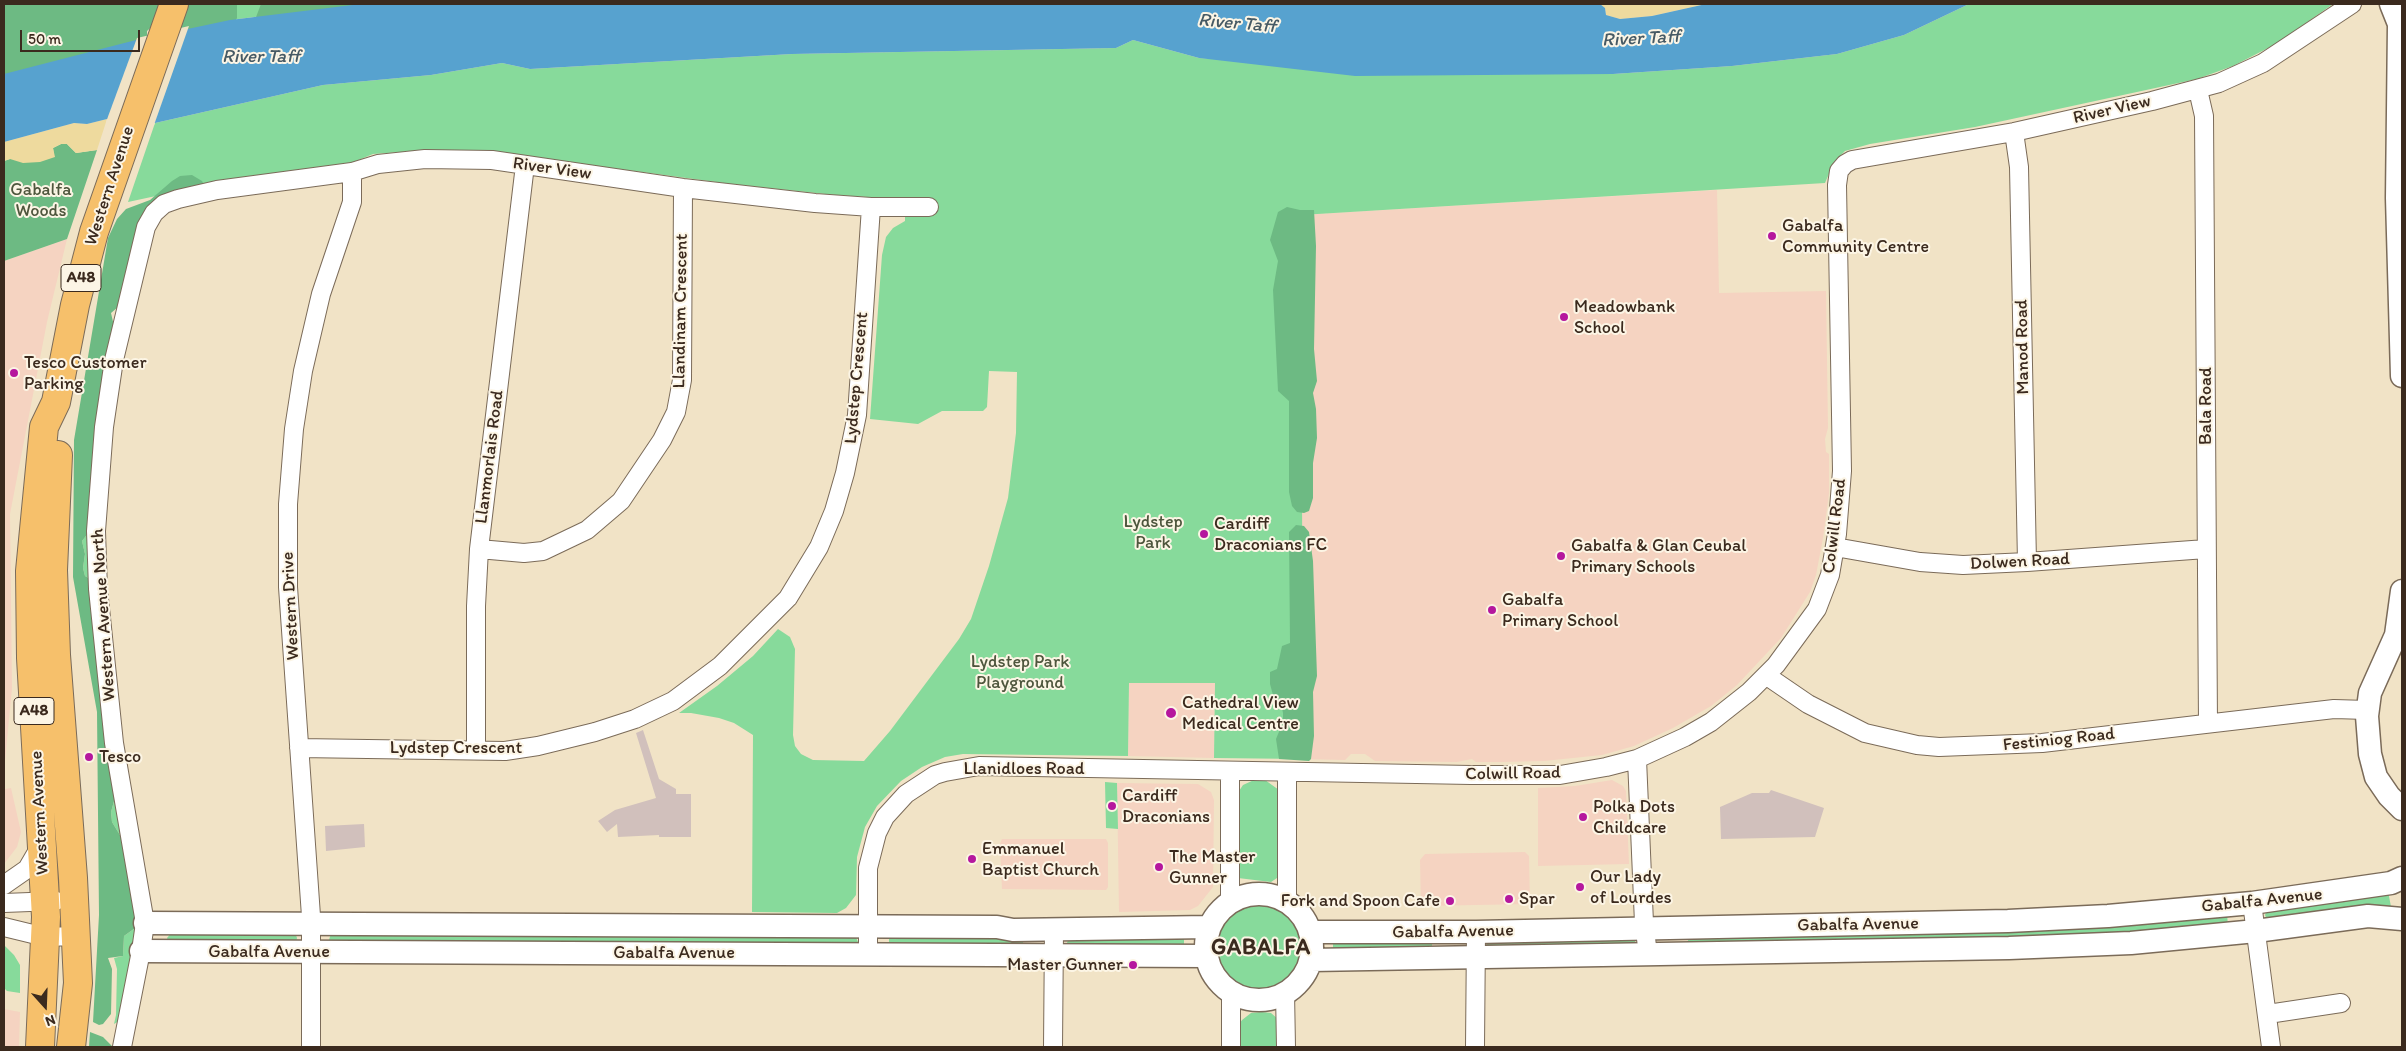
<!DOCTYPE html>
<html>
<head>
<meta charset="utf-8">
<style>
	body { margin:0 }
	#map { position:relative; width:2406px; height:1051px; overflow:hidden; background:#f1e3c6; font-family:Itim,sans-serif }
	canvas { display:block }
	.frame { position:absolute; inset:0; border:5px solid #3b2a1e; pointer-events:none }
	.north { position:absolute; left:20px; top:981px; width:50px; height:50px; -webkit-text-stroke:4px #fcf5e5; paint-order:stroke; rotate:160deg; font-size:14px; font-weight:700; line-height:20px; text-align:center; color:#3b2a1e }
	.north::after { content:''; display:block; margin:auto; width:18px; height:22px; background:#3b2a1e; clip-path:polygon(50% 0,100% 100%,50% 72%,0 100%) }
	.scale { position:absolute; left:20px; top:30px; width:120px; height:22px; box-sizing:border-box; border:2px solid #3b2a1e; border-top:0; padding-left:6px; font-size:15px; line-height:18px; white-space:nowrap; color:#3b2a1e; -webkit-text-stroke:4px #fcf5e5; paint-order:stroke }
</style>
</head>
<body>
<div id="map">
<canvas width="2406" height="1051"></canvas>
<div class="frame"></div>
<div class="north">N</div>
<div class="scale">50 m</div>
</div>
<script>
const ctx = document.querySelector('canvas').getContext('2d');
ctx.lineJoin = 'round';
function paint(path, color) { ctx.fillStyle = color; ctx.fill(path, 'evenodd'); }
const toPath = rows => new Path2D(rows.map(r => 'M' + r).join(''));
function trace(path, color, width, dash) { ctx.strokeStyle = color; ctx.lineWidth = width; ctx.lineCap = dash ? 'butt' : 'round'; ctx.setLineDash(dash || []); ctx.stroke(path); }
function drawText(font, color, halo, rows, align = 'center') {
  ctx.font = font + ' Itim,sans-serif'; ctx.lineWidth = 4; ctx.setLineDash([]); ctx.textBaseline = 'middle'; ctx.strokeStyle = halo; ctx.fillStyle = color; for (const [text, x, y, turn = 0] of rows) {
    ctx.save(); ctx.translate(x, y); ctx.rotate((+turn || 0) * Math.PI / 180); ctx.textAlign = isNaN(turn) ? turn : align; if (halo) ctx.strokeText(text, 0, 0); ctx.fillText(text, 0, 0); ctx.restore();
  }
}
const built = toPath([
	[1717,190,1719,293,1826,291,1828,428,1825,439,1826,452,1829,454,1829,493,1823,538,1816,575,1810,592,1781,638,1737,685,1711,706,1673,728,1634,746,1602,755,1544,761,1500,762,1476,762,1472,759,1457,762,1375,761,1365,754,1351,754,1345,760,1303,759,1300,215],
	[67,239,47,322,10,514,12,688,5,761,5,789,11,788,21,832,17,847,4,864,4,261],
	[1129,683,1215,683,1214,758,1128,756],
	[1612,780,1623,786,1626,791,1629,864,1538,866,1538,788,1575,786],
	[1117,783,1198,784,1211,792,1214,800,1213,887,1198,906,1190,910,1119,912],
	[1002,839,1106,839,1108,843,1108,887,1106,890,1002,889,1000,844],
	[1525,852,1529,856,1530,904,1421,906,1420,860,1425,854],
	[4,1009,20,1012,19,1047,4,1047]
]);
const industrial = toPath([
	[643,730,659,779,676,789,676,794,691,794,691,837,659,837,659,835,618,837,617,824,607,832,598,821,615,810,656,798,636,733],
	[1771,790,1824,808,1815,837,1721,839,1720,807,1752,793,1769,793],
	[364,824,365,847,326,851,325,826]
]);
const green = toPath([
	[198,4,361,4,230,20],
	[1969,4,2333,4,2276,44,2233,66,2197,79,1975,127,1870,144,1845,151,1834,162,1825,183,1301,215,1303,759,1214,758,1215,683,1129,683,1128,756,963,754,945,757,922,767,901,781,877,806,865,827,857,857,856,895,846,908,837,913,752,912,753,735,734,723,719,718,691,713,679,713,717,686,753,656,778,629,790,637,795,649,793,735,795,746,801,754,813,760,864,761,890,731,959,639,971,619,989,566,1008,498,1016,433,1017,372,989,371,987,407,983,411,942,411,918,424,870,419,882,255,886,237,893,228,905,221,905,217,935,215,937,206,932,201,835,195,731,184,508,154,416,151,373,154,349,164,207,185,128,202,155,123,323,85,431,75,502,63,530,69,792,54,1116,48,1133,40,1199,58,1489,74,1613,74,1732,66,1837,54,1904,35],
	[92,528,94,581,85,576,83,568,85,554,82,541],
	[1254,780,1265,780,1279,790,1280,876,1271,882,1238,878,1237,794,1243,785],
	[1105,782,1117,783,1118,829,1106,828],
	[116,794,126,845,112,822,111,812],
	[2388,891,2392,912,2267,920,2265,915,2267,910],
	'1213 947a45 45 0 1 1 90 0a45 45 0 1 1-90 0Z',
	[2227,913,2228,927,2091,938,1688,948,1688,934],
	[138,926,119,1021,114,1024,116,1015,117,969,114,958,123,956,124,936],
	[172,932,296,935,297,938,296,942,169,943,167,938],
	[331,933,855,935,858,942,855,945,331,944,329,940],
	[889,933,1023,934,1023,948,889,947],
	[1184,938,1184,945,1069,946,1067,943,1068,940],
	[1333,939,1432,939,1432,953,1333,953],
	[1635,939,1635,943,1488,947,1487,944,1487,942],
	[4,945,14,955,20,965,20,993,7,991,4,988],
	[1262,1012,1271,1013,1279,1020,1280,1047,1238,1047,1238,1026,1242,1020,1251,1013]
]);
const forest = toPath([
	[4,4,168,4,157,22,147,31,147,43,4,82],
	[187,4,237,4,237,18,232,28,220,34,179,29],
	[261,4,380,4,253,25],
	[61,144,67,144,76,153,97,150,67,239,4,261,4,161,10,159,54,156,53,148],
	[192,175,202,181,207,190,157,218,118,307,111,313,117,339,93,527,82,541,85,554,83,568,85,576,94,581,116,794,111,812,112,822,126,845,138,926,124,936,123,956,108,958,112,969,111,1014,103,1024,99,1025,93,1022,99,915,97,712,73,577,74,440,108,238,117,219,126,209,150,200,172,181,180,176],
	[1287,207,1300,210,1314,210,1316,246,1314,349,1317,381,1313,393,1316,409,1317,438,1313,463,1313,498,1309,511,1304,513,1297,512,1292,506,1289,492,1289,401,1278,391,1273,290,1278,261,1270,240,1278,212],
	[1296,525,1304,526,1309,532,1313,561,1317,676,1313,692,1314,736,1311,759,1309,761,1279,759,1276,739,1283,722,1283,713,1281,703,1273,695,1270,684,1270,672,1277,669,1282,646,1290,643,1289,532],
	[90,1032,103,1037,113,1047,89,1047]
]);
const sand = toPath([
	[1600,4,1706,4,1652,16,1620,19,1606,15,1605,8],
	[107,119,97,150,76,153,67,144,61,144,53,148,55,157,40,162,23,163,10,159,4,161,4,142,74,123,87,124]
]);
const water = toPath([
	[361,4,1600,4,1605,8,1606,15,1620,19,1652,16,1706,4,1969,4,1904,35,1837,54,1732,66,1613,74,1355,76,1199,58,1133,40,1116,48,792,54,530,69,502,63,431,75,323,85,155,123,107,119,87,124,74,123,4,142,4,74,136,40,230,20]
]);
const pier = toPath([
	[189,26,154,125,124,126,106,122,137,38]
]);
const minor = toPath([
	[2198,90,2204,116,2208,723],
	[2014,132,2019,167,2027,562],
	[1835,547,1920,562,1963,565,2027,562,2206,549],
	[479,549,524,553,543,551,587,530,621,501,662,440,676,412,682,380,683,188],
	[1767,676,1808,704,1865,733,1917,745,1939,747,2042,743,2334,709,2367,710],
	[299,748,505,751,538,746,595,732,635,719,673,701,720,666,788,598,819,547,834,511,845,473,857,415,871,207],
	[476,750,476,606,479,549,525,165],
	[1637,759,1644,923,1648,954],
	[1230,772,1230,904],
	[4,885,27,869,41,845],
	[4,903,56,901],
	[1287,903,1287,772],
	[2252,903,2271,1047],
	[4,927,45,937,76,936],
	[868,954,868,868,877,833,885,817,906,794,935,775,945,772,979,766,1471,775,1560,775,1606,767,1637,759,1685,737,1711,722,1749,692,1776,665,1817,609,1830,575,1837,534,1842,471,1837,185,1839,171,1845,164,1852,160,2014,132,2152,101,2219,83,2263,63,2352,4],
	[1231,991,1231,1047],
	[1285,992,1286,1047],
	[2268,1014,2341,1003],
	[122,1047,141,951,145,923,114,743,98,589,96,531,104,427,114,360,146,227,154,213,164,204,178,199,217,190,352,172,378,164,425,159,492,160,683,188,815,203,871,207,929,207],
	[311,1047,311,916,288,587,288,504,294,429,303,371,321,294,352,202,352,172],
	[1053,1047,1054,929],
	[1475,1047,1476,932]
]);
const tertiary = toPath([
	[2391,4,2399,24,2397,198,2402,376],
	[2402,591,2396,635,2370,693,2367,716,2370,754,2376,777,2389,796,2402,809],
	'1206 947a53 53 0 1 1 106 0a53 53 0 1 1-106 0Z',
	[145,923,997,927,1013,930,1208,927],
	[1310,932,1476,932,2008,921,2108,916,2252,903,2391,883,2402,878],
	[141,951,1206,956],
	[1311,960,2009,948,2131,943,2256,931,2368,916,2402,919]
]);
const trunk = toPath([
	[58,455,53,570,56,655,73,878,78,983,71,1047],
	[40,1047,46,917,31,658,30,571,44,427,56,402,75,305,94,232,174,4]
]);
const markers = [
	[1772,236,5,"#b5179e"],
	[1564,317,5,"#b5179e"],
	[14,373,5,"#b5179e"],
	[1204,534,5,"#b5179e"],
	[1561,556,5,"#b5179e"],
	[1492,610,5,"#b5179e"],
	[1171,713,6,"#b5179e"],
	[89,757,5,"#b5179e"],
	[1112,806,5,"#b5179e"],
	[1583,817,5,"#b5179e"],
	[972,859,5,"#b5179e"],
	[1159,867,5,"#b5179e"],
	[1580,887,5,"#b5179e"],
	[1509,899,5,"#b5179e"],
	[1450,901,5,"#b5179e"],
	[1133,965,5,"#b5179e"]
];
const shields = [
	[81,278,40],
	[34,711,40]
];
const shieldNames = [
	["A48",81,278],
	["A48",34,711]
];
const streetNames = [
	["River View",2112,110,-13],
	["River View",552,169,8],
	["Western Avenue",110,186,-72],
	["Llandinam Crescent",681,311,-89],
	["Manod Road",2023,347,-91],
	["Lydstep Crescent",857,378,-85],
	["Bala Road",2206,406,-90],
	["Llanmorlais Road",490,457,-83],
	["Colwill Road",1835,526,-83],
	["Dolwen Road",2020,562,-3],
	["Western Drive",291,606,-93],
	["Western Avenue North",104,615,-94],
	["Festiniog Road",2059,740,-6],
	["Lydstep Crescent",456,748],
	["Llanidloes Road",1024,769],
	["Colwill Road",1513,774,-1],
	["Western Avenue",40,813,-93],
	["Gabalfa Avenue",2262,901,-6],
	["Gabalfa Avenue",1858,925,-1],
	["Gabalfa Avenue",1453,932,-1],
	["Gabalfa Avenue",269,952],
	["Gabalfa Avenue",674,953]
];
const parkNames = [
	["Gabalfa",41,190],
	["Woods",41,211],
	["Lydstep",1153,522],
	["Park",1153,543],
	["Lydstep Park",1020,662],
	["Playground",1020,683]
];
const poiNames = [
	["Gabalfa",1782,226],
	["Community Centre",1782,247],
	["Meadowbank",1574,307],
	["School",1574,328],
	["Tesco Customer",24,363],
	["Parking",24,384],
	["Cardiff",1214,524],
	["Draconians FC",1214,545],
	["Gabalfa & Glan Ceubal",1571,546],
	["Primary Schools",1571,567],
	["Gabalfa",1502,600],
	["Primary School",1502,621],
	["Cathedral View",1182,703],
	["Medical Centre",1182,724],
	["Tesco",99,757],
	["Cardiff",1122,796],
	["Draconians",1122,817],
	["Polka Dots",1593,807],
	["Childcare",1593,828],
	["Emmanuel",982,849],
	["Baptist Church",982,870],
	["The Master",1169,857],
	["Gunner",1169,878],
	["Our Lady",1590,877],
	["of Lourdes",1590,898],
	["Spar",1519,899],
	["Fork and Spoon Cafe",1440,901,"right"],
	["Master Gunner",1123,965,"right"]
];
const waterNames = [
	["River Taff",1237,24,5],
	["River Taff",1641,39,-3],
	["River Taff",261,57]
];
const districtNames = [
	["GABALFA",1261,948]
];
paint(built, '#f5d3c1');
paint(industrial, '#d1c0bc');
paint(green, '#87da9b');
paint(forest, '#6dba83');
paint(sand, '#eeda9e');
paint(water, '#57a2cf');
paint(pier, '#f1e3c6');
trace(minor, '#7b6b59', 20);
trace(tertiary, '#7b6b59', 25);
trace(trunk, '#7b6b59', 30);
trace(minor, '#fff', 18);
trace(tertiary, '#fff', 22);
trace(trunk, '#f6c06b', 28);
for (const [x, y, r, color] of markers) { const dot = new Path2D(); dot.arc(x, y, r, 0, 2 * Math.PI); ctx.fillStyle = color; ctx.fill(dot); trace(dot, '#fcf5e5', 2); }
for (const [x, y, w] of shields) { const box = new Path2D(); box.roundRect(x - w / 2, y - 13.5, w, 27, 4); ctx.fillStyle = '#fcf5e5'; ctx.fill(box); trace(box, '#3b2a1e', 1); }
drawText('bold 16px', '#3b2a1e', null, shieldNames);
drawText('18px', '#3b2a1e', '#fcf5e5', streetNames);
drawText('18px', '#4e563d', '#fcf5e5', parkNames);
drawText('18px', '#3b2a1e', '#fcf5e5', poiNames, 'left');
drawText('italic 19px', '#465a65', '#fcf5e5', waterNames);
ctx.letterSpacing = '1px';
drawText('bold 22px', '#3b2a1e', '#fcf5e5', districtNames);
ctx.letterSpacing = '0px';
</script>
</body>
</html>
